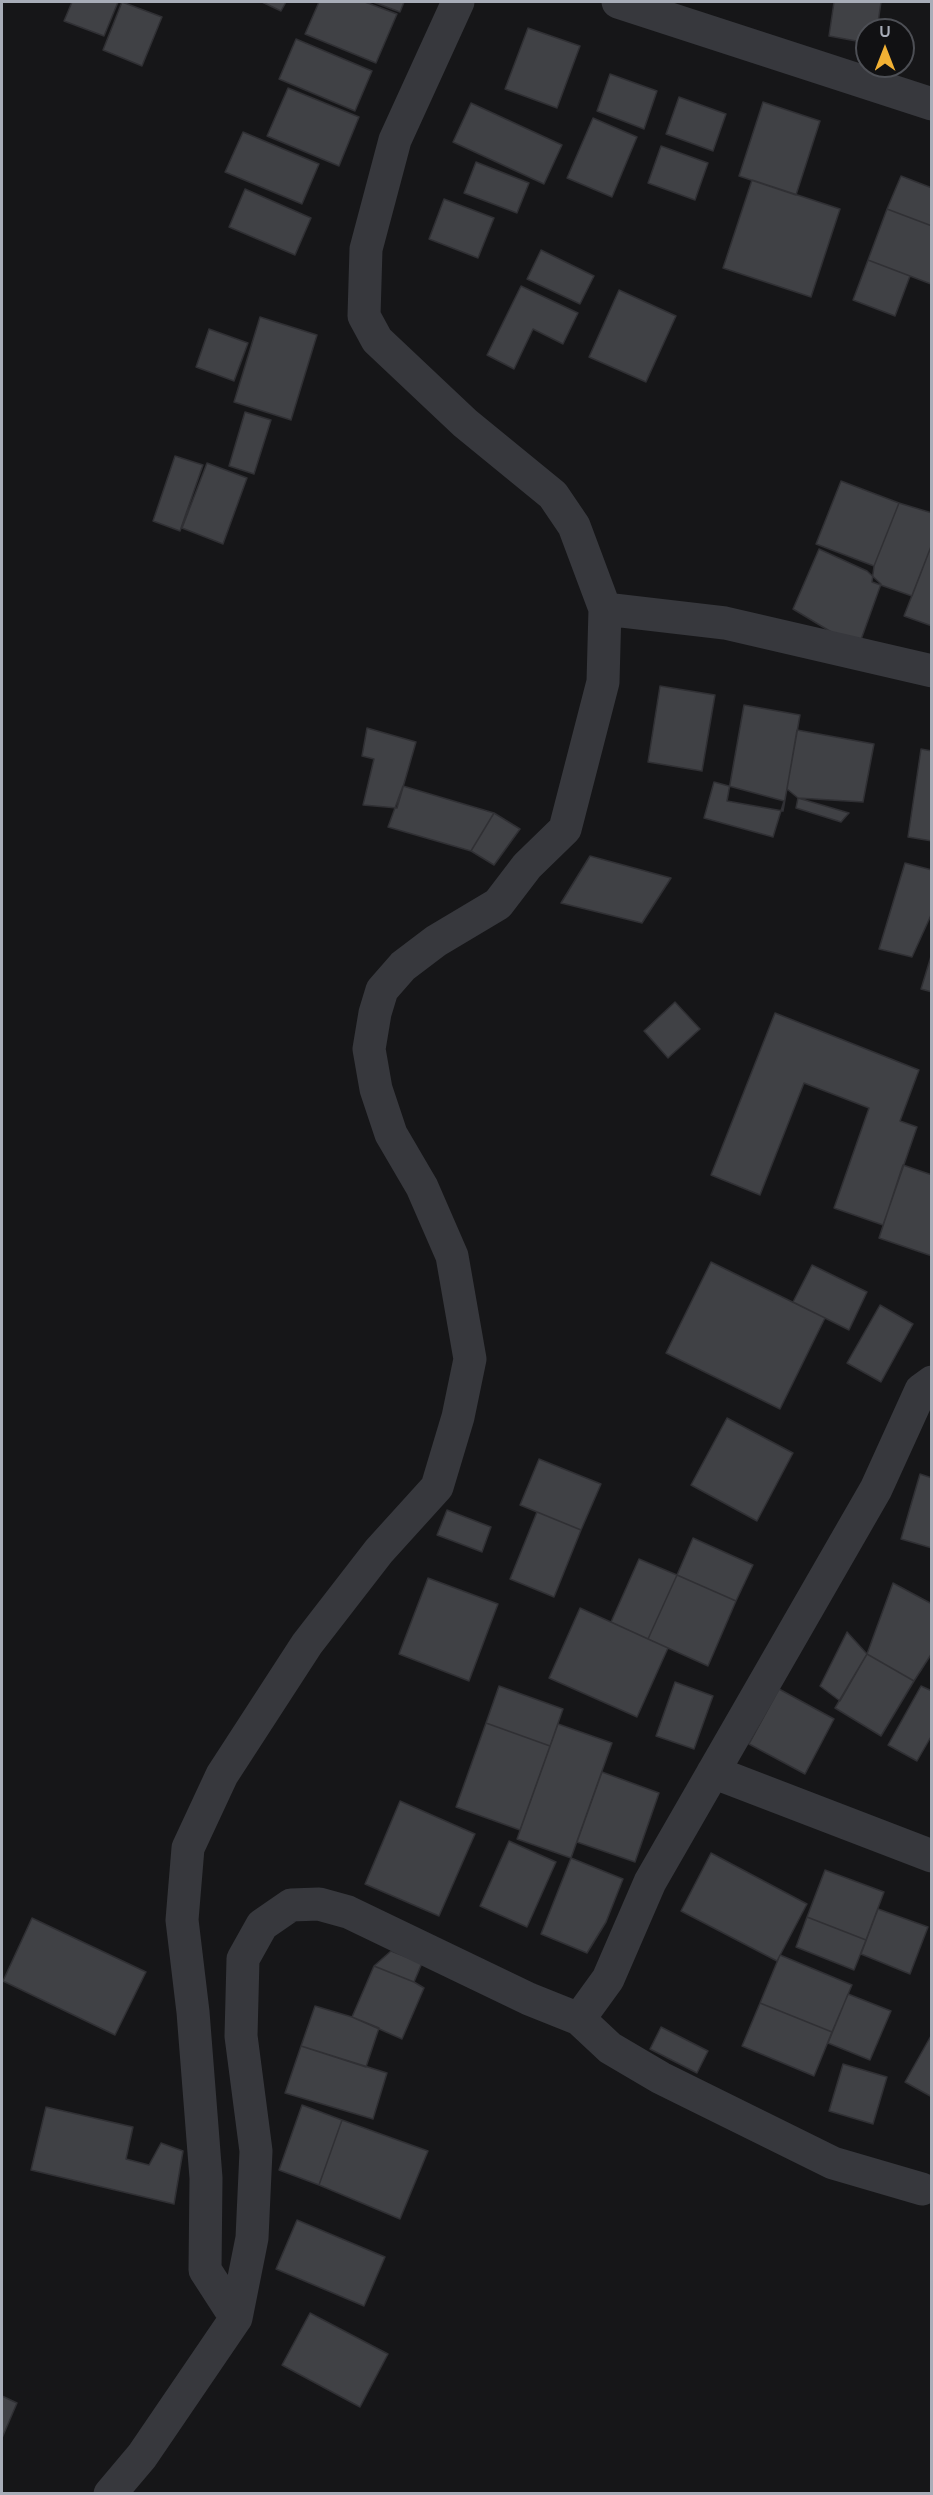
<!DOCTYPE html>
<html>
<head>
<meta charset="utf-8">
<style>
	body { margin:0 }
	#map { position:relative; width:933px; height:2495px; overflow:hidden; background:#161618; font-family:Cabin,sans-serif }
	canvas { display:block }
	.frame { position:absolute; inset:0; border:3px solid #a8adb8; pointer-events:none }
	.north { position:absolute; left:855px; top:18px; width:60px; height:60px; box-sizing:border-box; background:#111113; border:2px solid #4d4f55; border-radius:50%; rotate:0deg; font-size:16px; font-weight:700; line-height:24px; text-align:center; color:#a8adb8 }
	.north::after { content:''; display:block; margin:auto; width:21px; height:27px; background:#f2b134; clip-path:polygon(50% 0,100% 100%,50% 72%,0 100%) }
</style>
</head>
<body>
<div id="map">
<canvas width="933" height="2495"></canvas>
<div class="frame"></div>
<div class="north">U</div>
</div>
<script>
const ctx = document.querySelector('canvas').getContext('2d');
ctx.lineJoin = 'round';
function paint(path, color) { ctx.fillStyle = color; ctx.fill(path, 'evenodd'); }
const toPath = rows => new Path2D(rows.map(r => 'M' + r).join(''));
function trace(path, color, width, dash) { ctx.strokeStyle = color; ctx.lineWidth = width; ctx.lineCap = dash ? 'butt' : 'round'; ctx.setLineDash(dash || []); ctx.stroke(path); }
const building = toPath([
	[72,2,118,2,104,36,64,21,72,2],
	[122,2,162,17,142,66,103,50,122,2],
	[262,2,286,2,281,11,262,2],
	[319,2,365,2,397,14,376,63,305,34,319,2],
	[373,2,404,2,400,12,373,2],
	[834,2,881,2,877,30,867,30,867,43,829,36,834,2],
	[528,28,580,46,557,108,505,89,528,28],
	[296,39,372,71,355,111,279,79,296,39],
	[610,74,657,91,644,129,597,111,610,74],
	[288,88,359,117,339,166,267,136,288,88],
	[679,97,726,114,713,151,666,134,679,97],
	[763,102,820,121,796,195,739,176,763,102],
	[471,103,562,145,544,184,453,142,471,103],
	[593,118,637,137,612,197,567,178,593,118],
	[243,132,319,164,302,204,225,172,243,132],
	[661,146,708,163,695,200,648,183,661,146],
	[476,162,529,183,517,213,464,193,476,162],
	[901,176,932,188,932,226,887,209,901,176],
	[752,180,840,209,811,297,723,268,752,180],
	[245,189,311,218,295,255,229,227,245,189],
	[444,199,494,218,478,258,429,239,444,199],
	[887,209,932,226,931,284,868,260,887,209],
	[541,250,594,276,580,304,527,279,541,250],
	[868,260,910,276,895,316,853,300,868,260],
	[521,286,578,313,563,344,533,329,514,369,487,355,521,286],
	[619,290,676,316,646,382,589,357,619,290],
	[260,317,317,335,291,420,234,402,260,317],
	[209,329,248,343,234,381,196,367,209,329],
	[245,412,271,420,254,474,229,466,245,412],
	[175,456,203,465,180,531,153,521,175,456],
	[207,463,247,478,223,544,182,528,207,463],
	[841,481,899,503,874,566,816,544,841,481],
	[899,503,932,513,932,544,912,596,872,582,874,566,899,503],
	[932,544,932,626,904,616,932,544],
	[819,549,867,571,881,584,858,648,793,609,819,549],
	[660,686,715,695,702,771,648,762,660,686],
	[744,705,800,715,783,811,727,801,744,705],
	[367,728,416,742,397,808,363,805,374,759,362,756,367,728],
	[797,730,874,744,863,802,798,798,787,789,797,730],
	[921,749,932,751,932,841,908,837,921,749],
	[714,782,784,801,773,837,704,818,714,782],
	[403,786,494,813,471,851,388,827,403,786],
	[798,798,849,813,841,822,796,808,798,798],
	[494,813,520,829,494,865,471,851,494,813],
	[590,856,671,878,642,923,561,903,590,856],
	[905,863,932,870,932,913,912,957,879,949,905,863],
	[932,953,932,992,921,989,932,953],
	[675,1002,700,1029,668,1058,644,1031,675,1002],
	[775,1013,919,1070,900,1121,917,1127,883,1225,834,1208,869,1108,804,1083,760,1195,711,1175,775,1013],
	[903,1165,932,1175,932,1256,879,1238,903,1165],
	[711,1262,825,1318,780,1409,666,1353,711,1262],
	[812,1265,867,1292,849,1330,793,1302,812,1265],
	[880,1305,913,1324,881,1382,847,1363,880,1305],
	[727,1418,793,1453,757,1521,691,1485,727,1418],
	[539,1459,601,1484,581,1530,520,1505,539,1459],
	[920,1474,932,1478,932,1548,901,1539,920,1474],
	[447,1510,491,1527,482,1552,437,1535,447,1510],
	[537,1512,581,1530,554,1597,510,1579,537,1512],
	[693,1538,753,1565,736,1601,677,1575,693,1538],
	[639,1559,677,1575,648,1639,611,1622,639,1559],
	[677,1575,736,1601,708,1666,648,1639,677,1575],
	[428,1578,498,1604,469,1681,399,1654,428,1578],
	[893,1583,932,1604,932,1653,914,1681,867,1654,893,1583],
	[580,1608,668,1648,637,1717,549,1678,580,1608],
	[847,1632,867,1654,840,1701,820,1686,847,1632],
	[867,1654,914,1681,881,1736,835,1708,867,1654],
	[675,1682,713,1696,694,1749,656,1736,675,1682],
	[499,1686,563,1709,550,1746,486,1723,499,1686],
	[921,1686,932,1691,932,1735,917,1761,888,1745,921,1686],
	[779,1689,834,1719,805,1774,749,1744,779,1689],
	[486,1723,550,1746,520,1830,456,1807,486,1723],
	[558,1724,612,1743,571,1858,517,1839,558,1724],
	[602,1772,659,1793,635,1862,577,1842,602,1772],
	[400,1801,475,1834,439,1916,365,1884,400,1801],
	[509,1841,556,1862,527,1927,480,1906,509,1841],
	[711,1853,807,1904,777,1961,681,1911,711,1853],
	[571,1858,623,1879,606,1922,587,1953,541,1934,571,1858],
	[825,1870,884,1892,866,1940,807,1917,825,1870],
	[878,1909,928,1927,910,1974,861,1954,878,1909],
	[807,1917,866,1940,854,1970,796,1947,807,1917],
	[32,1918,146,1972,115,2035,3,1981,32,1918],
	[391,1951,422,1963,414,1982,374,1966,391,1951],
	[780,1955,852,1985,832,2032,760,2003,780,1955],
	[374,1966,414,1982,424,1988,402,2039,352,2017,374,1966],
	[848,1994,891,2011,870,2060,828,2043,848,1994],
	[760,2003,832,2032,814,2076,742,2046,760,2003],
	[315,2006,352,2017,379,2028,366,2067,301,2046,315,2006],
	[661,2027,708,2051,697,2073,650,2049,661,2027],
	[932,2034,932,2097,905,2082,932,2034],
	[301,2046,387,2073,373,2119,285,2093,301,2046],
	[843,2064,887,2077,873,2124,829,2111,843,2064],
	[302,2105,342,2120,319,2185,279,2170,302,2105],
	[46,2107,133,2127,126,2159,149,2165,161,2143,183,2151,174,2204,31,2170,46,2107],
	[342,2120,428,2151,400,2219,319,2185,342,2120],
	[297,2220,385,2257,364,2306,276,2269,297,2220],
	[310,2313,388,2354,360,2407,282,2365,310,2313],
	[2,2396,17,2403,2,2438,2,2396]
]);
const street = toPath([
	[618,2,932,104],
	[605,609,725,623,932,671],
	[713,1772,932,1856],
	[579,2019,610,2048,661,2078,833,2163,922,2189],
	[236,2318,205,2270,206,2178,193,2012,182,1920,188,1848,222,1775,307,1644,379,1551,437,1487,458,1417,470,1359,452,1256,422,1187,391,1134,376,1089,369,1049,375,1013,382,990,403,966,436,941,498,904,527,866,565,829,603,682,605,609,574,526,553,495,465,423,377,340,364,316,366,249,395,140,458,2],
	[110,2494,142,2456,236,2318,252,2238,256,2151,241,2036,243,1959,262,1925,291,1905,319,1904,348,1912,529,1999,579,2019,608,1979,650,1882,876,1489,921,1390,932,1382]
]);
paint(building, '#404145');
trace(building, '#303034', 1.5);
trace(street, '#37383d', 33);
</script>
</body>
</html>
